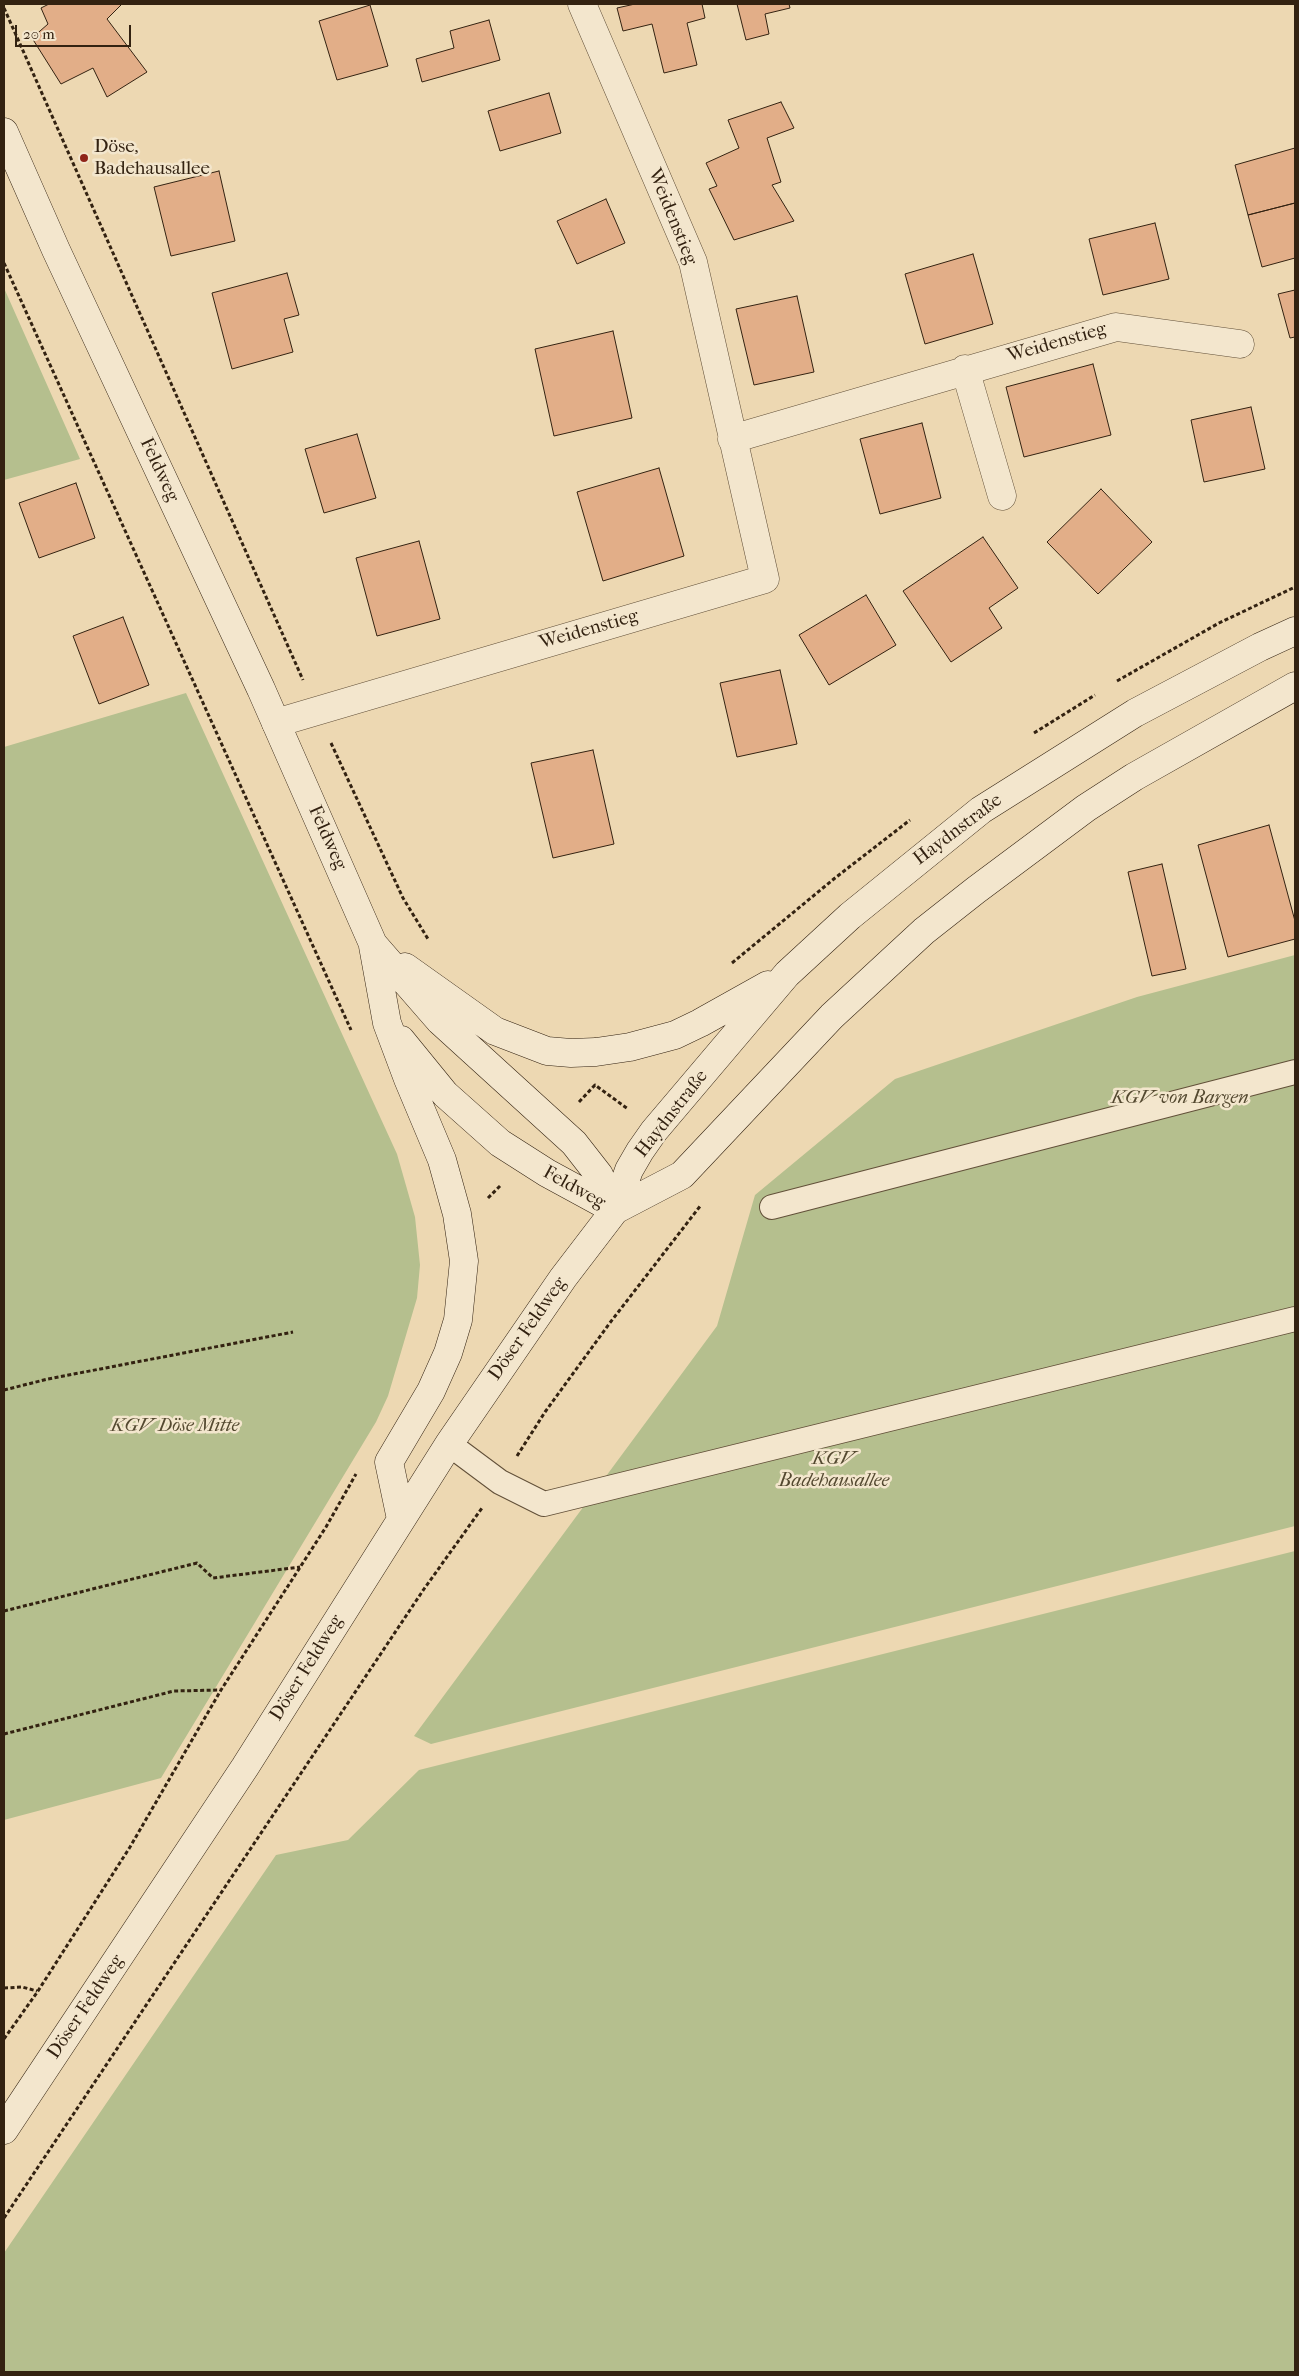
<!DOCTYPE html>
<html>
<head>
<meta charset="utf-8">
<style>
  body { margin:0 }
  #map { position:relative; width:1299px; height:2376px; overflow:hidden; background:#edd8b2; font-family:"IM FELL French Canon",serif }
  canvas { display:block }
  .frame { position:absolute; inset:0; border:5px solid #321; pointer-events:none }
  .scale { position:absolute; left:15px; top:25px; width:116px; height:22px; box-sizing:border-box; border:2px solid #321; border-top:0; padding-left:6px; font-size:15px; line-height:18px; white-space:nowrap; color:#321; -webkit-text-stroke:4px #f3e6cd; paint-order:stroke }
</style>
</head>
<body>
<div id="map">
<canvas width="1299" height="2376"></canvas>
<div class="frame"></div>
<div class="scale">20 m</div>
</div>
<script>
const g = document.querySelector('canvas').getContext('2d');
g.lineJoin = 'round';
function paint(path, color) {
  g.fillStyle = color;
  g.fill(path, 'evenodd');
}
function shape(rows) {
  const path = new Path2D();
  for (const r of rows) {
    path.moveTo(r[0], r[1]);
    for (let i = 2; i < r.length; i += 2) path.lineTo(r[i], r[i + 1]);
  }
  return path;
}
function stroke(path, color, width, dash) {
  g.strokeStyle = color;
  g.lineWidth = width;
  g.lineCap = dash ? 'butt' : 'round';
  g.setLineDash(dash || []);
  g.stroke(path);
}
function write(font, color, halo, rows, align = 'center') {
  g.font = font + ' "IM FELL French Canon",serif';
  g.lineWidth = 5;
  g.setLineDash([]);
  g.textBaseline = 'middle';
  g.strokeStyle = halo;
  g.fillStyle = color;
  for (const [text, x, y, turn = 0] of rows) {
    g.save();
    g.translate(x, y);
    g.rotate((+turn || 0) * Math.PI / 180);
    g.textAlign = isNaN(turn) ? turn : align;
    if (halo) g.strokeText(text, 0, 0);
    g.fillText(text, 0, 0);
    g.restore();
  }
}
const green = shape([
  [4,288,80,459,4,480],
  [186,693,397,1154,415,1217,420,1265,417,1298,388,1396,376,1422,161,1778,4,1820,4,747],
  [1295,955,1295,1526,431,1744,414,1736,717,1326,755,1195,895,1079,1137,997],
  [1295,1551,1295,2372,4,2372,4,2253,276,1855,348,1840,419,1770]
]);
const building = shape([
  [49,4,122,4,107,19,147,72,107,97,93,68,61,84,32,38,48,24,41,8,49,4],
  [635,4,702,4,705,18,687,23,697,65,664,73,652,24,623,31,617,8,635,4],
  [737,4,789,4,790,8,765,14,769,34,746,40,737,4],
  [370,5,388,66,337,80,319,21,370,5],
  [489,20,500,60,422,82,416,59,454,48,450,31,489,20],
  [549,93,561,133,500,151,488,111,549,93],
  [781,102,794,128,767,138,781,182,772,185,794,221,734,240,709,189,717,186,706,163,739,148,728,120,781,102],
  [1295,148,1295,203,1248,215,1235,165,1295,148],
  [219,171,235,241,171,256,154,187,219,171],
  [606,199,625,243,577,264,557,221,606,199],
  [1295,203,1295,258,1262,267,1248,215,1295,203],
  [1155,223,1169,279,1103,295,1089,239,1155,223],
  [973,254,993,324,925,344,905,274,973,254],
  [287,273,299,315,284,319,293,352,232,369,212,293,287,273],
  [1295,290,1295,337,1290,338,1278,294,1295,290],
  [797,296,814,372,754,385,736,309,797,296],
  [613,331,632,418,554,436,535,349,613,331],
  [1093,364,1111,435,1024,457,1006,387,1093,364],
  [1251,407,1265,469,1204,482,1191,420,1251,407],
  [922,423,941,498,880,514,860,439,922,423],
  [357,434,376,498,324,513,305,449,357,434],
  [659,468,684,556,603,581,577,492,659,468],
  [76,483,95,538,39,558,19,503,76,483],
  [1101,489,1152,542,1098,594,1047,542,1101,489],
  [983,537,1018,588,989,608,1002,628,951,662,903,591,983,537],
  [419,541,440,619,377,636,356,558,419,541],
  [866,595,896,645,829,685,799,635,866,595],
  [123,617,149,685,99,704,73,636,123,617],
  [780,670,797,744,737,757,720,683,780,670],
  [593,750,614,844,553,858,531,763,593,750],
  [1269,825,1295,921,1295,939,1228,957,1198,845,1269,825],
  [1162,864,1186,969,1152,976,1128,872,1162,864]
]);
const path = shape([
  [4,8,303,680],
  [4,263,351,1030],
  [1117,681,1219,623,1295,587],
  [1034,733,1095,695],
  [331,743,403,898,428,939],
  [732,963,835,878,910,820],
  [579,1102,595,1085,628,1109],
  [488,1198,501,1185],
  [4,1390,48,1379,293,1332],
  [517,1456,545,1412,609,1324,701,1205],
  [4,1611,197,1563,213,1578,300,1567],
  [4,1734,174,1691,220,1690],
  [4,1988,22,1987,37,1991],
  [4,2039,38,1991,130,1847,221,1690,326,1527,356,1474],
  [4,2218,424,1589,482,1508]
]);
const lane = shape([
  [772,1207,1295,1072],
  [449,1444,500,1482,544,1504,1295,1319]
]);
const street = shape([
  [965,369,1002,496],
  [732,439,1116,327,1240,344],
  [276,723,765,579,693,262,582,4]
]);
const secondary = shape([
  [4,132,56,250,261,689,373,944,440,1021,574,1143,599,1175,615,1210],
  [373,946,387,1023,408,1079,442,1160,457,1214,464,1261,458,1320,448,1353,431,1391,389,1462,401,1519],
  [405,967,495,1031,547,1051,571,1053,596,1052,630,1047,675,1035,700,1023,768,985],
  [401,1040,445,1094,500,1143,547,1173,615,1210],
  [615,1210,682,1175,832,1016,924,931,976,890,1086,808,1134,777,1295,686],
  [4,2130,245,1767,449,1444,563,1278,615,1210,629,1170,640,1151,654,1131,787,974,850,916,981,810,1135,713,1260,647,1295,631]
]);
const markers = [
  [84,158,5,"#8f2418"]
];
const poiNames = [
  ["Döse,",94,147],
  ["Badehausallee",94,169]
];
const streetNames = [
  ["Weidenstieg",672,217,68],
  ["Weidenstieg",1057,343,-16],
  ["Feldweg",159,470,65],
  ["Weidenstieg",589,630,-16],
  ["Haydnstraße",958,830,-37],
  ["Feldweg",327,838,66],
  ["Haydnstraße",672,1114,-52],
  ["Feldweg",574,1188,29],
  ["Döser Feldweg",528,1329,-55],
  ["Döser Feldweg",307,1668,-58],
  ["Döser Feldweg",86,2007,-56]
];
const parkNames = [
  ["KGV von Bargen",1180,1098],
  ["KGV Döse Mitte",175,1426],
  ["KGV",834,1459],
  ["Badehausallee",834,1481]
];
paint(green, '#b5bf8e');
paint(building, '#e2ae88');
stroke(building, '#321', 1);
stroke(lane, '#625039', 26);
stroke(street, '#625039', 29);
stroke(secondary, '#321', 29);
stroke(path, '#321', 3, [4, 2.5]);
stroke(lane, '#f3e6cd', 24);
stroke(street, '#f3e6cd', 28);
stroke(secondary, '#f3e6cd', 28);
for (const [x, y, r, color] of markers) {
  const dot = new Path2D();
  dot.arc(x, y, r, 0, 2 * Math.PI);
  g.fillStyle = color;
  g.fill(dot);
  stroke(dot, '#f3e6cd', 2);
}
write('19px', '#321', '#f3e6cd', poiNames, 'left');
write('19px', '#321', '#f3e6cd', streetNames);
write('italic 19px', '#544930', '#f3e6cd', parkNames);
</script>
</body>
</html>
